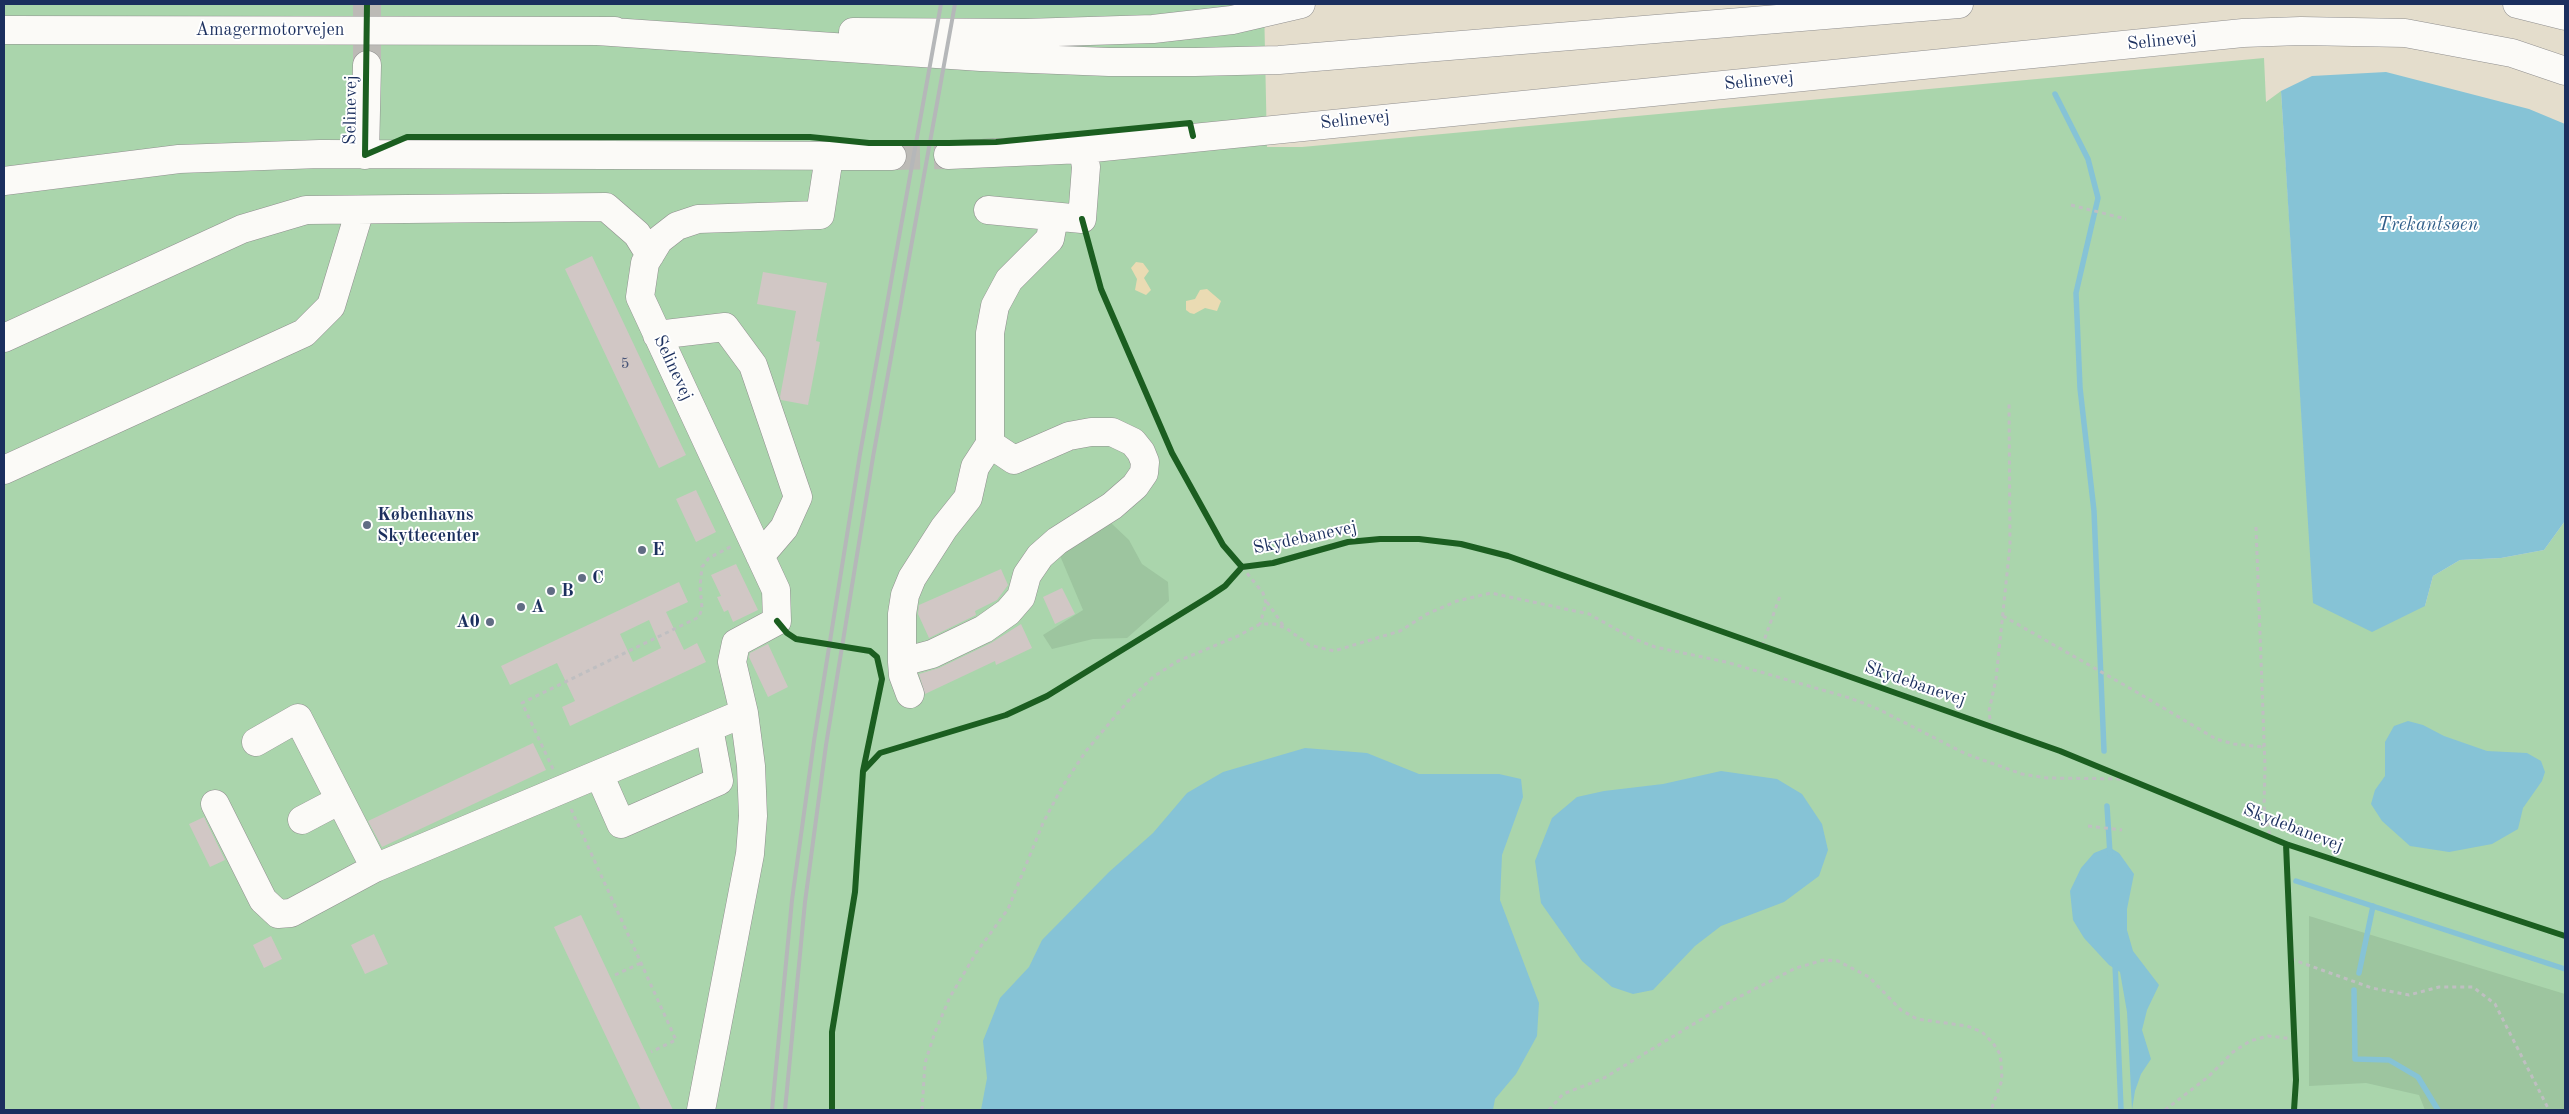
<!DOCTYPE html>
<html>
<head>
<meta charset="utf-8">
<style>
  body { margin:0 }
  #map { position:relative; width:2569px; height:1114px; overflow:hidden; background:#e4ddcc; font-family:"Old Standard TT",serif }
  canvas { display:block }
  .frame { position:absolute; inset:0; border:5px solid #1b2f5e; pointer-events:none }
</style>
</head>
<body>
<div id="map">
<canvas width="2569" height="1114"></canvas>
<div class="frame"></div>
</div>
<script>
const g = document.querySelector('canvas').getContext('2d');
g.lineJoin = 'round';
function paint(path, color) {
  g.fillStyle = color;
  g.fill(path, 'evenodd');
}
function shape(rows) {
  const path = new Path2D();
  for (const r of rows) {
    path.moveTo(r[0], r[1]);
    for (let i = 2; i < r.length; i += 2) path.lineTo(r[i], r[i + 1]);
  }
  return path;
}
function stroke(path, color, width, dash) {
  g.strokeStyle = color;
  g.lineWidth = width;
  g.lineCap = dash ? 'butt' : 'round';
  g.setLineDash(dash || []);
  g.stroke(path);
}
function write(font, color, halo, rows, align = 'center') {
  g.font = font + ' "Old Standard TT",serif';
  g.lineWidth = 4;
  g.setLineDash([]);
  g.textBaseline = 'middle';
  g.strokeStyle = halo;
  g.fillStyle = color;
  for (const [text, x, y, turn = 0] of rows) {
    g.save();
    g.translate(x, y);
    g.rotate((+turn || 0) * Math.PI / 180);
    g.textAlign = isNaN(turn) ? turn : align;
    if (halo) g.strokeText(text, 0, 0);
    g.fillText(text, 0, 0);
    g.restore();
  }
}
const green = shape([
  [4,4,1264,4,1267,147,1302,147,2264,58,2266,102,2281,91,2314,603,2425,606,2433,576,2460,560,2501,558,2544,550,2565,521,2565,1110,4,1110]
]);
const forest = shape([
  [1111,523,1129,540,1142,564,1168,582,1169,601,1127,638,1093,639,1052,649,1043,635,1083,610,1058,551],
  [2309,916,2565,994,2565,1110,2425,1110,2419,1095,2366,1083,2309,1086]
]);
const sand = shape([
  [1136,262,1143,263,1149,271,1144,278,1151,290,1146,295,1135,290,1137,279,1131,268],
  [1207,289,1221,301,1217,311,1205,308,1194,314,1190,313,1186,310,1186,301,1195,299,1200,290]
]);
const water = shape([
  [2386,72,2529,109,2565,124,2565,521,2544,550,2501,558,2460,560,2433,576,2425,606,2372,632,2313,603,2281,91,2312,76],
  [2408,721,2423,725,2444,736,2487,751,2527,753,2541,761,2545,772,2542,781,2523,808,2518,829,2492,844,2449,852,2410,846,2382,821,2371,804,2375,790,2385,776,2385,742,2394,726],
  [1305,748,1367,753,1419,774,1499,774,1521,779,1523,797,1502,855,1500,900,1539,1003,1537,1036,1516,1074,1495,1099,1493,1110,981,1110,987,1078,983,1041,1000,998,1029,967,1042,940,1109,872,1153,833,1187,793,1223,772],
  [1721,771,1777,779,1802,794,1822,824,1828,850,1819,876,1784,902,1721,926,1695,946,1653,990,1633,994,1612,987,1582,961,1541,903,1535,861,1552,818,1577,797,1604,791,1663,784],
  [2109,847,2119,853,2134,874,2127,909,2127,930,2133,951,2159,985,2147,1010,2142,1030,2151,1059,2141,1074,2135,1091,2132,1110,2127,1012,2120,972,2109,965,2084,938,2073,920,2070,891,2081,868,2094,853]
]);
const stream = shape([
  [2055,94,2088,159,2098,198,2076,293,2080,388,2094,511,2104,751],
  [2107,806,2110,854],
  [2296,881,2565,969],
  [2115,963,2121,1110],
  [2359,973,2373,906],
  [2354,990,2355,1059,2389,1060,2418,1077,2438,1110]
]);
const building = shape([
  [592,256,686,455,659,468,565,269],
  [763,272,827,283,816,341,820,342,808,405,781,400,780,397,796,311,757,304],
  [696,490,716,532,696,542,676,499],
  [736,564,758,610,733,622,728,610,724,612,717,597,721,596,711,575],
  [1001,569,1008,585,997,600,975,611,976,615,929,638,918,614,919,605],
  [679,582,688,602,666,612,684,650,697,643,706,662,570,726,562,707,575,701,557,663,510,685,501,666],
  [649,620,661,648,633,662,620,634],
  [1062,588,1075,614,1055,624,1043,597],
  [1021,624,1032,648,996,665,995,661,925,694,919,674,939,668,991,643],
  [768,644,788,687,768,697,749,657,750,653],
  [533,743,546,770,382,847,368,821],
  [204,817,225,860,210,867,189,824],
  [581,915,673,1110,641,1110,554,927],
  [374,934,388,964,365,974,351,945],
  [271,936,282,959,264,968,253,945]
]);
const minorTunnel = shape([
  [367,65,367,4],
  [892,156,948,155]
]);
const path = shape([
  [2071,205,2126,219],
  [2256,527,2265,766,2264,807,2270,837],
  [1242,567,1263,593,1266,603,1260,624],
  [1267,602,1285,628],
  [2003,616,2133,690,2216,739,2234,744,2264,747,2262,747],
  [1762,646,1780,596],
  [1991,727,1989,711,1996,679,2010,545,2009,402],
  [553,769,522,703,699,617,702,608,700,586,702,567,709,558,732,546],
  [571,809,676,1040,651,1052],
  [2088,826,2122,830],
  [2291,959,2372,988,2409,995,2439,987,2473,987,2495,1004,2549,1110],
  [615,975,641,963],
  [922,1110,925,1063,935,1032,950,997,976,953,1008,909,1043,823,1062,787,1086,751,1128,701,1153,677,1178,661,1238,636,1260,624,1274,624,1286,628,1309,645,1334,651,1400,631,1427,614,1457,601,1491,593,1589,614,1632,638,1655,647,1726,662,1850,698,1878,709,1966,754,2022,774,2047,778,2130,779],
  [1549,1110,1563,1094,1604,1078,1735,999,1796,968,1824,960,1838,961,1869,977,1901,1010,1917,1019,1967,1026,1982,1032,1993,1043,2000,1054,2001,1062,2002,1080,1991,1110],
  [2165,1110,2208,1077,2233,1052,2250,1041,2268,1036,2294,1039]
]);
const minor = shape([
  [2517,4,2565,16],
  [4,30,615,31],
  [597,31,981,57,1109,62,1195,62,1279,60,1959,4],
  [853,32,1025,33,1153,29,1232,20,1301,4],
  [365,155,367,65],
  [948,155,1083,149,2243,33,2301,31,2405,33,2512,53,2565,71],
  [4,181,179,159,320,154,892,156],
  [988,210,1082,219,1086,167,1083,149],
  [657,335,725,327,753,365,798,497,784,528,760,556],
  [4,338,242,229,306,210,606,207,637,234,650,255],
  [4,470,304,333,331,306,360,210],
  [902,662,932,654,984,629,1008,612,1021,597,1027,575,1040,556,1057,541,1112,506,1135,486,1144,473,1145,462,1141,452,1133,442,1112,432,1091,432,1069,436,1014,460,990,444],
  [910,694,903,675,902,662,902,614,905,595,912,578,944,528,968,498,975,467,990,444,990,333,995,306,1009,280,1050,239,1054,218],
  [256,742,298,718,375,868],
  [599,774,621,824,719,781,709,728],
  [215,804,263,900,278,914,291,913,375,868,744,713],
  [302,820,340,800],
  [701,1110,750,854,753,816,751,766,744,713,732,662,736,643,777,621,776,590,640,297,645,263,659,240,677,226,698,219,820,215,829,157]
]);
const rail = shape([
  [772,1110,792,900,814,741,860,454,941,4],
  [785,1110,805,902,826,745,873,457,955,4]
]);
const cycleway = shape([
  [367,4,365,155,407,137,810,137,869,143,949,143,996,142,1190,123,1193,136],
  [1082,219,1101,289,1172,453,1223,545,1242,567],
  [1242,567,1273,563,1348,542,1380,539,1419,539,1461,544,1508,556,2060,751,2286,844,2565,936],
  [777,621,787,633,796,639,870,651,877,657,882,679,863,771,855,892,832,1032,832,1110],
  [864,770,880,753,1006,715,1047,696,1210,596,1225,586,1242,567],
  [2286,844,2296,1080,2294,1110]
]);
const markers = [
  [367,525,5,"#616c84"],
  [642,550,5,"#616c84"],
  [582,578,5,"#616c84"],
  [551,591,5,"#616c84"],
  [521,607,5,"#616c84"],
  [490,622,5,"#616c84"]
];
const numberNames = [
  ["5",625,364]
];
const streetNames = [
  ["Amagermotorvejen",270,30],
  ["Selinevej",2162,41,-6],
  ["Selinevej",1759,81,-6],
  ["Selinevej",351,110,-89],
  ["Selinevej",1355,120,-6],
  ["Selinevej",673,368,65],
  ["Skydebanevej",1305,538,-12],
  ["Skydebanevej",1915,684,19],
  ["Skydebanevej",2293,828,21]
];
const poiNames = [
  ["Københavns",377,515],
  ["Skyttecenter",377,536],
  ["E",652,550],
  ["C",592,578],
  ["B",561,591],
  ["A",531,607],
  ["A0",480,622,"right"]
];
const waterNames = [
  ["Trekantsøen",2428,225]
];
paint(green, '#aad5ac');
paint(forest, '#9dc59f');
paint(sand, '#eadbb3');
paint(water, '#86c3d6');
stroke(stream, '#86c3d6', 5.5);
paint(building, '#d1c7c5');
stroke(minorTunnel, '#bcbab6', 28, [28, 14]);
stroke(minor, '#908f8f', 29);
stroke(path, '#bfbfc1', 3, [4, 4]);
stroke(minor, '#fbfaf7', 28);
stroke(rail, '#b5b7b9', 4);
stroke(cycleway, '#1b5e20', 6);
for (const [x, y, r, color] of markers) {
  const dot = new Path2D();
  dot.arc(x, y, r, 0, 2 * Math.PI);
  g.fillStyle = color;
  g.fill(dot);
  stroke(dot, '#fff', 2);
}
write('15px', '#485578', null, numberNames);
write('18px', '#1b2f5e', '#fff', streetNames);
write('bold 18px', '#1b2f5e', '#fff', poiNames, 'left');
write('italic 19px', '#325f8a', '#fff', waterNames);
</script>
</body>
</html>
